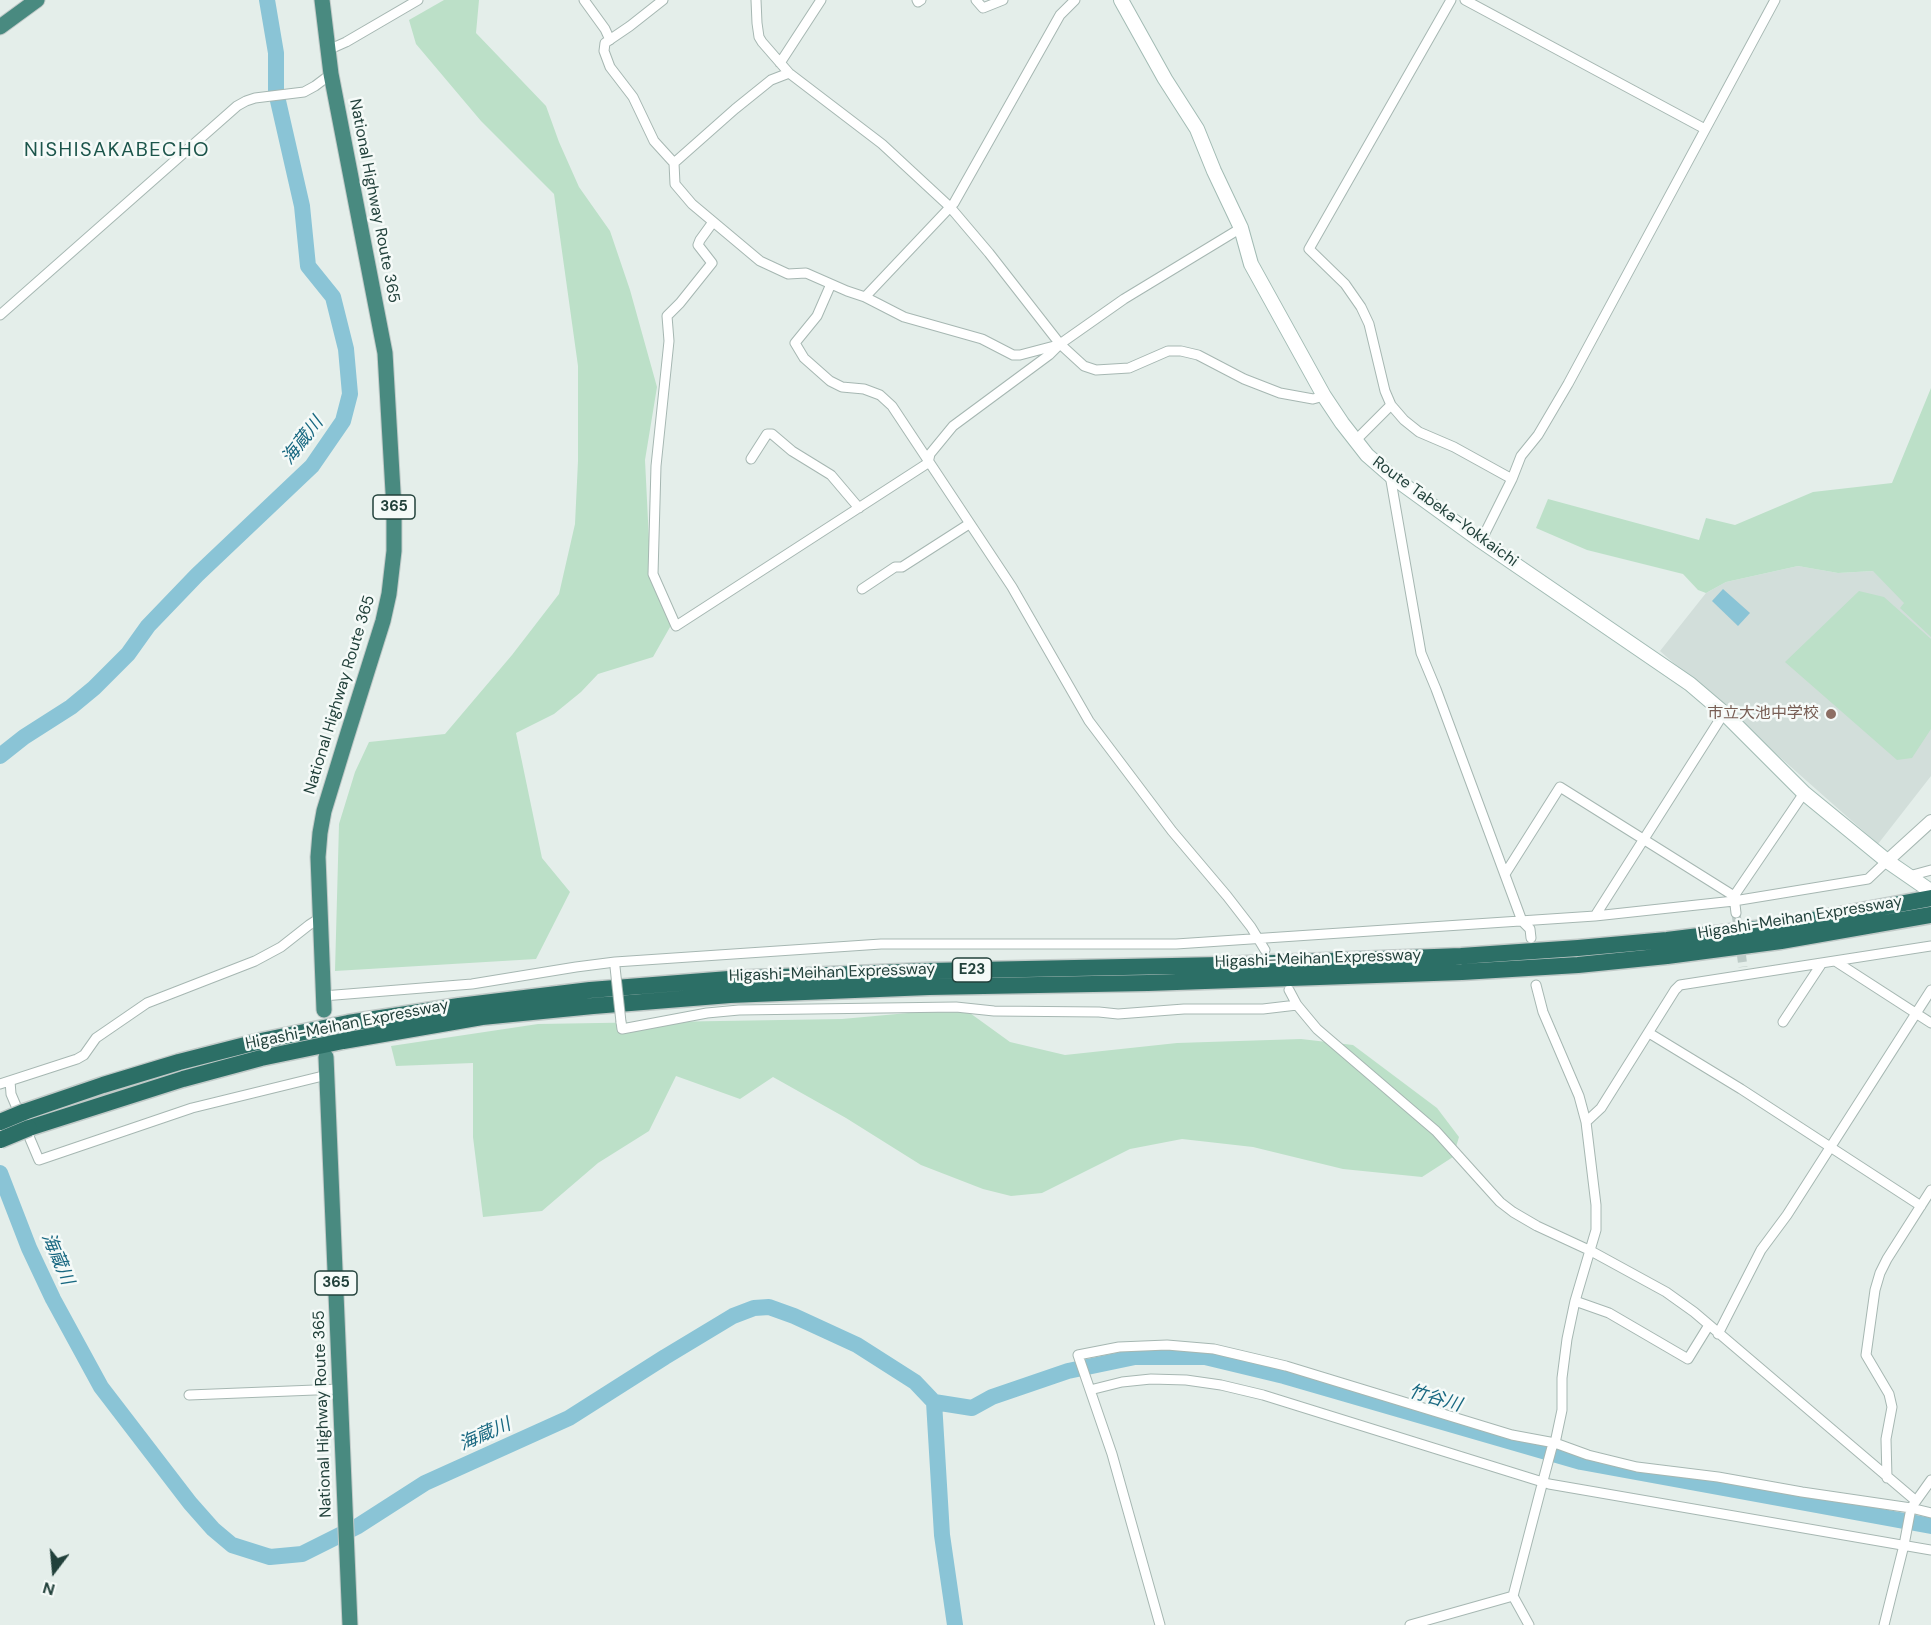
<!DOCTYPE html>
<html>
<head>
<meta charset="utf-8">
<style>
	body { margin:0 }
	#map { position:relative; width:1931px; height:1625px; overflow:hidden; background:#e4eeea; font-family:"DM Sans",sans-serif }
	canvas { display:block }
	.north { position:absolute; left:24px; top:1541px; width:60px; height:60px; -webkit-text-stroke:4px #f5faf8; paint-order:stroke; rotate:196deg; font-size:16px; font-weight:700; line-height:24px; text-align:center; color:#22413b }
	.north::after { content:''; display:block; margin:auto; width:21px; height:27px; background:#22413b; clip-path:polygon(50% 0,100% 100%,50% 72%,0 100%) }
</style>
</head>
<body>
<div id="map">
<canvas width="1931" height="1625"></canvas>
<div class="north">N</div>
</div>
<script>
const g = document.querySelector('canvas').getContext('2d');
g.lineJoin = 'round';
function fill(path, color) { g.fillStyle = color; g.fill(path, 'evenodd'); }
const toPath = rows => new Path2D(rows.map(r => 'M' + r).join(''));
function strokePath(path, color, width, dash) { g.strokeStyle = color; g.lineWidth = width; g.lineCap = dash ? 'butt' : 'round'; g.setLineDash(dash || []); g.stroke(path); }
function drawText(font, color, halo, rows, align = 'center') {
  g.font = font + ' "DM Sans","Noto Sans JP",sans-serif'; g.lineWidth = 5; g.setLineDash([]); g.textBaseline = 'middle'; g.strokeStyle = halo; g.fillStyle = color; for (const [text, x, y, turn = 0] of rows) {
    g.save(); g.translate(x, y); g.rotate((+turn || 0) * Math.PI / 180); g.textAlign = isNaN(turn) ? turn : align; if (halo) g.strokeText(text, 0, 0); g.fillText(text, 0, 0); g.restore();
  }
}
fill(toPath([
	[1798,566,1838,573,1873,571,1931,575,1931,776,1878,844,1660,651,1706,593,1726,582]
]), '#d2deda');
fill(toPath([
	[444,0,479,0,476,33,546,106,559,142,579,187,610,231,630,290,657,387,645,460,650,561,674,620,653,657,598,674,581,692,554,714,516,733,542,858,570,892,536,959,335,971,339,824,355,772,369,742,445,734,512,655,559,594,575,524,578,461,578,366,554,194,481,121,416,44,409,20],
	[1931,388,1931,637,1900,608,1904,603,1873,571,1838,573,1798,566,1726,582,1706,593,1698,590,1683,574,1587,550,1536,528,1548,499,1699,540,1706,518,1735,525,1813,492,1892,483],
	[1859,591,1884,597,1931,639,1931,729,1912,758,1897,760,1785,662],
	[963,1008,1010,1042,1065,1055,1177,1043,1301,1039,1353,1045,1437,1108,1459,1137,1453,1157,1422,1177,1343,1169,1253,1147,1182,1139,1130,1149,1042,1193,1011,1196,983,1189,921,1165,846,1118,773,1077,740,1099,676,1076,649,1131,598,1163,542,1211,483,1217,473,1137,473,1063,396,1066,391,1046,538,1024,842,1019]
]), '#bce0c8');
fill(toPath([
	[1723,589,1750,613,1738,626,1712,601]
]), '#8ac4d6');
strokePath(toPath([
	[0,756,24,737,71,707,94,688,128,654,148,626,197,575,312,466,343,421,350,394,346,349,333,297,308,266,302,206,276,92,276,53,267,0],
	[0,1173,29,1248,53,1299,101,1387,190,1503,213,1529,232,1545,270,1557,302,1554,358,1526,425,1483,569,1418,665,1357,733,1316,754,1308,769,1307,794,1316,857,1345,915,1382,934,1402,942,1535,955,1625],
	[934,1402,972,1408,992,1397,1068,1371,1135,1357,1205,1357,1284,1376,1581,1462,1931,1526]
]), '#8ac4d6', 16);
strokePath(toPath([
	[1736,913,1743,967]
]), '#bdcbc7', 9, [9, 4.5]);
const minor = toPath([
	[584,0,605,29,610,40],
	[663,0,630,26,605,43,604,51,610,67,633,97,654,141,674,163,675,184,692,204,760,261,788,274,806,273,847,291,865,297,954,203,1060,15,1075,0],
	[756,0,757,23,759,37,762,42,789,73,882,144,950,207,989,253,1060,344,1084,366,1096,370,1129,368,1168,351,1181,351,1198,355,1244,379,1280,393,1313,399,1324,396],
	[917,0,918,2,921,0],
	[976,0,983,8,1003,0],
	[1451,0,1309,249,1345,284,1361,307,1369,324,1385,391,1391,405,1404,420,1419,432,1454,447,1512,479],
	[1465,0,1705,129],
	[328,50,346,42,418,0],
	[780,63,821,0],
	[674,163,735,109,771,80,789,73],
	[713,222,700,240,698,245,712,263,680,303,667,316,669,341,656,466,653,574,676,626,928,463,930,454,953,426,1049,355,1060,344,1124,299,1241,228],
	[831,284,817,316,795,343,804,358,830,381,842,387,864,389,880,395,892,406,1012,587,1089,721,1172,831,1227,896,1251,927,1265,950],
	[865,297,904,317,982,339,1013,355,1020,355,1058,345],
	[0,315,237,106,246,101,255,98,304,92,315,86,331,74],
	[1355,441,1391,405],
	[751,459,767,434,772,434,792,451,831,475,859,508],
	[1390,475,1421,653,1436,689,1522,921,1530,929,1531,938],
	[1481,541,1512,479,1521,456,1538,435,1568,384,1775,0],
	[862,589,895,567,902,567,969,524],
	[1505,874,1560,787,1734,896],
	[1909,876,1931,870],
	[1736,913,1734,896,1804,793],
	[1595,916,1724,713],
	[1835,961,1931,1023],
	[1289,990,1297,1005,1317,1029,1436,1131,1500,1202,1513,1212,1537,1226,1591,1251,1666,1292,1694,1312,1916,1501],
	[323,996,472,984,576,967,615,962,881,944,1176,944,1595,916,1734,901,1868,879,1887,861],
	[621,1022,622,1029,707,1013,739,1010,956,1007,994,1011,1099,1012,1118,1014,1184,1009,1263,1009,1297,1005],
	[1783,1022,1822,963],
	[1649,1033,1741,1089,1921,1206],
	[10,1081,11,1094,39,1160,192,1108,327,1075],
	[0,1084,77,1059,84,1055,96,1038,147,1003,255,961,281,947,309,925,320,918],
	[1586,1122,1601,1108,1675,990,1680,985,1931,946],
	[1575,1301,1609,1313,1688,1359,1709,1325],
	[1718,1334,1761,1250,1787,1215,1931,990],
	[1090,1390,1122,1382,1151,1379,1186,1380,1221,1385,1263,1395,1549,1484,1931,1550],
	[189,1395,340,1389],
	[1887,1478,1886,1439,1892,1407,1889,1394,1866,1355,1875,1290,1880,1273,1887,1259,1931,1190],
	[1160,1625,1112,1454,1078,1355,1119,1347,1167,1345,1214,1349,1286,1366,1512,1435,1555,1443,1588,1455,1637,1467,1718,1477,1802,1492,1911,1508,1931,1513],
	[1410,1625,1513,1596],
	[1529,1625,1513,1596,1544,1477,1552,1447,1555,1443,1562,1410,1562,1378,1567,1339,1575,1301,1596,1230,1596,1205,1586,1122,1579,1096,1543,1012,1536,985],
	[1884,1625,1904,1545,1911,1508,1931,1480]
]);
const tertiary = toPath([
	[1887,861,1931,821]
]);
const secondary = toPath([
	[1121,0,1165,79,1197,129,1214,171,1241,228,1251,264,1324,396,1342,423,1367,455,1390,475,1481,541,1690,684,1724,713,1804,793,1887,861,1929,890]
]);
const trunk = toPath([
	[322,0,331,74,385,353,394,509,394,551,389,594,383,621,346,739,324,811,320,833,318,857,324,1010],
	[0,27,37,0],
	[326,1057,350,1625]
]);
const motorway = toPath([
	[24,1112,103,1085,179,1062,261,1041,348,1023,459,1006,590,990,729,979,928,971,1221,965,1461,956,1578,948,1667,940,1780,926,1931,898],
	[29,1128,183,1079,261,1058,343,1041,482,1017,593,1006,730,995,929,987,1148,983,1462,972,1578,965,1667,956,1781,941,1931,915]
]);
strokePath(minor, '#a6b7b2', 11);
strokePath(tertiary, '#a6b7b2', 14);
strokePath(secondary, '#a2bbb4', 16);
strokePath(trunk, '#c1cac8', 17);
strokePath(motorway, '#c1cac8', 19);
strokePath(minor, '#fff', 9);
strokePath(tertiary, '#fff', 12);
strokePath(secondary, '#fff', 14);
strokePath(trunk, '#498a80', 15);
strokePath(motorway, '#2c6f66', 16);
const minorBridge = toPath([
	[615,967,621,1022]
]);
const motorwayBridge = toPath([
	[0,1122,24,1112],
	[0,1140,29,1128]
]);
strokePath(minorBridge, '#a6b7b2', 11, []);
strokePath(motorwayBridge, '#c1cac8', 19, []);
strokePath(minorBridge, '#fff', 9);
strokePath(motorwayBridge, '#2c6f66', 16);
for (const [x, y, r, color] of [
	[1831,714,6,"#8d6e63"]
]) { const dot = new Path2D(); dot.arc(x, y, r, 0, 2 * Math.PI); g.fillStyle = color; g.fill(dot); strokePath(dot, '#f5faf8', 2); }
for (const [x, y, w] of [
	[394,507,42],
	[972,970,39],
	[336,1283,42]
]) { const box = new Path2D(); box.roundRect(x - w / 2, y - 12, w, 24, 4.5); g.fillStyle = '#f5faf8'; g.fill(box); strokePath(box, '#22413b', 1.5); }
drawText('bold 15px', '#22413b', null, [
	["365",394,507],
	["E23",972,970],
	["365",336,1283]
]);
drawText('16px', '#22413b', '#f5faf8', [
	["National Highway Route 365",374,201,79],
	["Route Tabeka-Yokkaichi",1445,512,36],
	["National Highway Route 365",340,695,-73],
	["Higashi-Meihan Expressway",1800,918,-9],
	["Higashi-Meihan Expressway",1318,959,-2],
	["Higashi-Meihan Expressway",832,973,-2],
	["Higashi-Meihan Expressway",347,1025,-11],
	["National Highway Route 365",323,1414,-92]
]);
drawText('16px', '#785e54', '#f5faf8', [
	["市立大池中学校",1819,714]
], 'right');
drawText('italic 18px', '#186881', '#f5faf8', [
	["海蔵川",303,441,-52],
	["海蔵川",57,1259,67],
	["竹谷川",1435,1399,16],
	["海蔵川",485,1435,-24]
]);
g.letterSpacing = '1.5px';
drawText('20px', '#1c554b', '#f5faf8', [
	["NISHISAKABECHO",117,151]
]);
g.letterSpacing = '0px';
</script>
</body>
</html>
